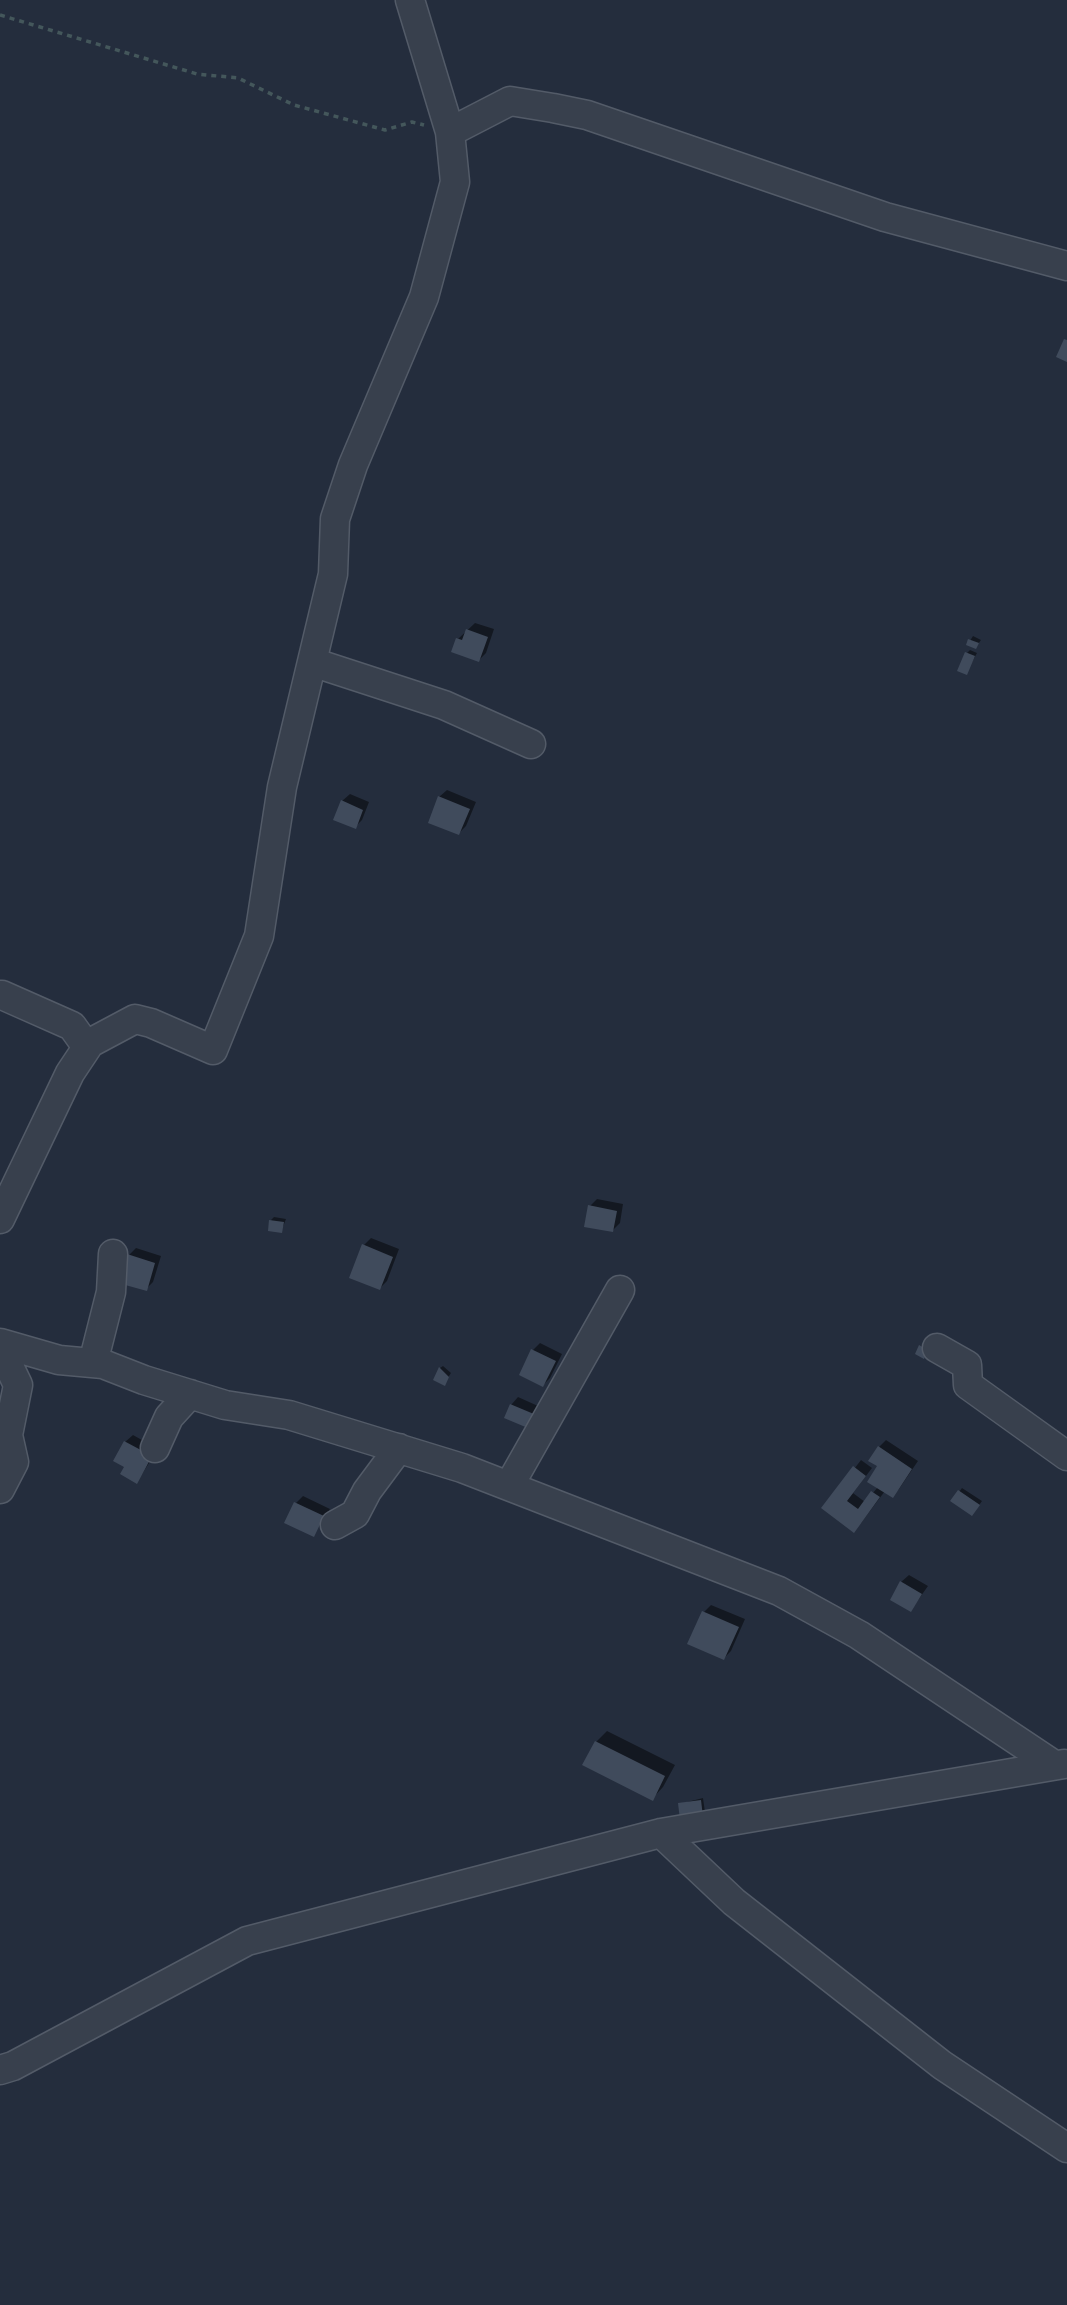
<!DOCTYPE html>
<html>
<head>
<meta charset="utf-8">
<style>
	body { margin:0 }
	canvas { display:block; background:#242d3d }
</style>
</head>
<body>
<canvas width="1067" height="2305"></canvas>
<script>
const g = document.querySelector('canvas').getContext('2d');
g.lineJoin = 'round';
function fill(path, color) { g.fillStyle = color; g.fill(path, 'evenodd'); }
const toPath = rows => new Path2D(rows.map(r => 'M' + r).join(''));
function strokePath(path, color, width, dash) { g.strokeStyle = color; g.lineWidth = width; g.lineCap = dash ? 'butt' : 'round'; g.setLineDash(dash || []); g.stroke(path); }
fill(toPath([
	[475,623,494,629,486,653,479,660,458,639],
	[973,636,981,640,976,647,968,644],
	[970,650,977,653,966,673,967,653],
	[447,790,476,802,466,826,459,833,439,797],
	[350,794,369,802,362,820,355,827,342,801],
	[597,1199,623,1204,620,1223,612,1231,590,1206],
	[274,1217,286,1219,281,1232,271,1220],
	[371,1238,399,1249,387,1281,380,1288,364,1245],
	[136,1248,161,1256,153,1282,146,1289,129,1255],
	[540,1343,562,1354,550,1378,543,1385,533,1350],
	[443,1366,451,1373,444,1384,440,1368],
	[518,1397,547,1410,535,1429,511,1405],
	[133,1435,158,1449,137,1482,126,1466,125,1442],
	[886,1440,918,1461,899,1489,892,1496,885,1491,861,1523,824,1508,861,1460,872,1468,853,1493,865,1502,878,1487,879,1447],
	[962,1488,982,1501,975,1511,953,1500],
	[303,1496,330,1509,313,1535,296,1503],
	[909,1575,928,1586,911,1610,901,1582],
	[711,1605,745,1619,731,1651,724,1658,704,1612],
	[607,1731,675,1765,663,1787,652,1799,596,1742],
	[703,1798,705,1812,702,1815,679,1804]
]), '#0007');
fill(toPath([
	[1064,339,1067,340,1067,362,1056,357],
	[466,629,488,637,479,662,451,652,456,638,462,640],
	[968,639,979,643,976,649,966,645],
	[965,652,975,656,967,675,957,671],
	[438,796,470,809,459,835,428,823],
	[341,800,363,810,356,829,333,820],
	[588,1205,617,1211,613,1232,584,1227],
	[269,1220,284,1222,282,1233,268,1231],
	[362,1244,393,1257,380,1290,349,1278],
	[127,1254,155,1263,147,1291,118,1283],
	[919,1345,928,1350,924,1359,915,1354],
	[531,1349,556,1361,543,1387,519,1375],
	[439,1367,449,1377,445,1386,433,1380],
	[510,1404,541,1417,535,1431,504,1418],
	[124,1441,152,1456,137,1484,120,1474,124,1467,113,1461],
	[878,1446,912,1469,893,1498,867,1482,877,1466,868,1461],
	[853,1466,866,1476,847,1501,858,1509,871,1491,880,1497,854,1533,821,1508],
	[958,1490,980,1505,972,1516,950,1501],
	[294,1502,324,1516,314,1537,284,1523],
	[900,1581,922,1594,911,1612,890,1600],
	[702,1611,739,1627,724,1660,687,1644],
	[595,1741,665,1776,653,1801,582,1765],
	[701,1800,703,1817,680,1820,678,1803]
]), '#404b5c');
const minor = toPath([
	[450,132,510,101,553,108,587,115,885,217,1067,266],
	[312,662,444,705,531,744],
	[2,995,72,1026,87,1047],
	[0,1219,70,1073,90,1043,135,1019,151,1023,213,1050,259,936,282,787,333,574,335,519,353,465,424,297,455,182,450,132,410,0],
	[0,1343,59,1360,103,1364,144,1380,225,1405,289,1415,462,1468,779,1591,859,1635,1054,1765],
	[937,1348,967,1365,968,1385,1067,1456],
	[93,1363,111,1292,113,1254],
	[155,1448,169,1417,190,1394],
	[509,1486,620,1290],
	[0,1489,14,1462,8,1435,18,1385,7,1362,13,1349],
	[335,1525,355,1514,367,1491,399,1448],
	[661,1833,734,1902,942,2065,1067,2148],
	[0,2070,13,2066,247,1941,661,1833,1064,1764]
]);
strokePath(minor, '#535b68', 31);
strokePath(toPath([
	[0,15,197,74,238,78,294,105,385,130,412,122,424,125]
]), '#44575b', 3.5, [5, 5]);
strokePath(minor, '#38404d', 28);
</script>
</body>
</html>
